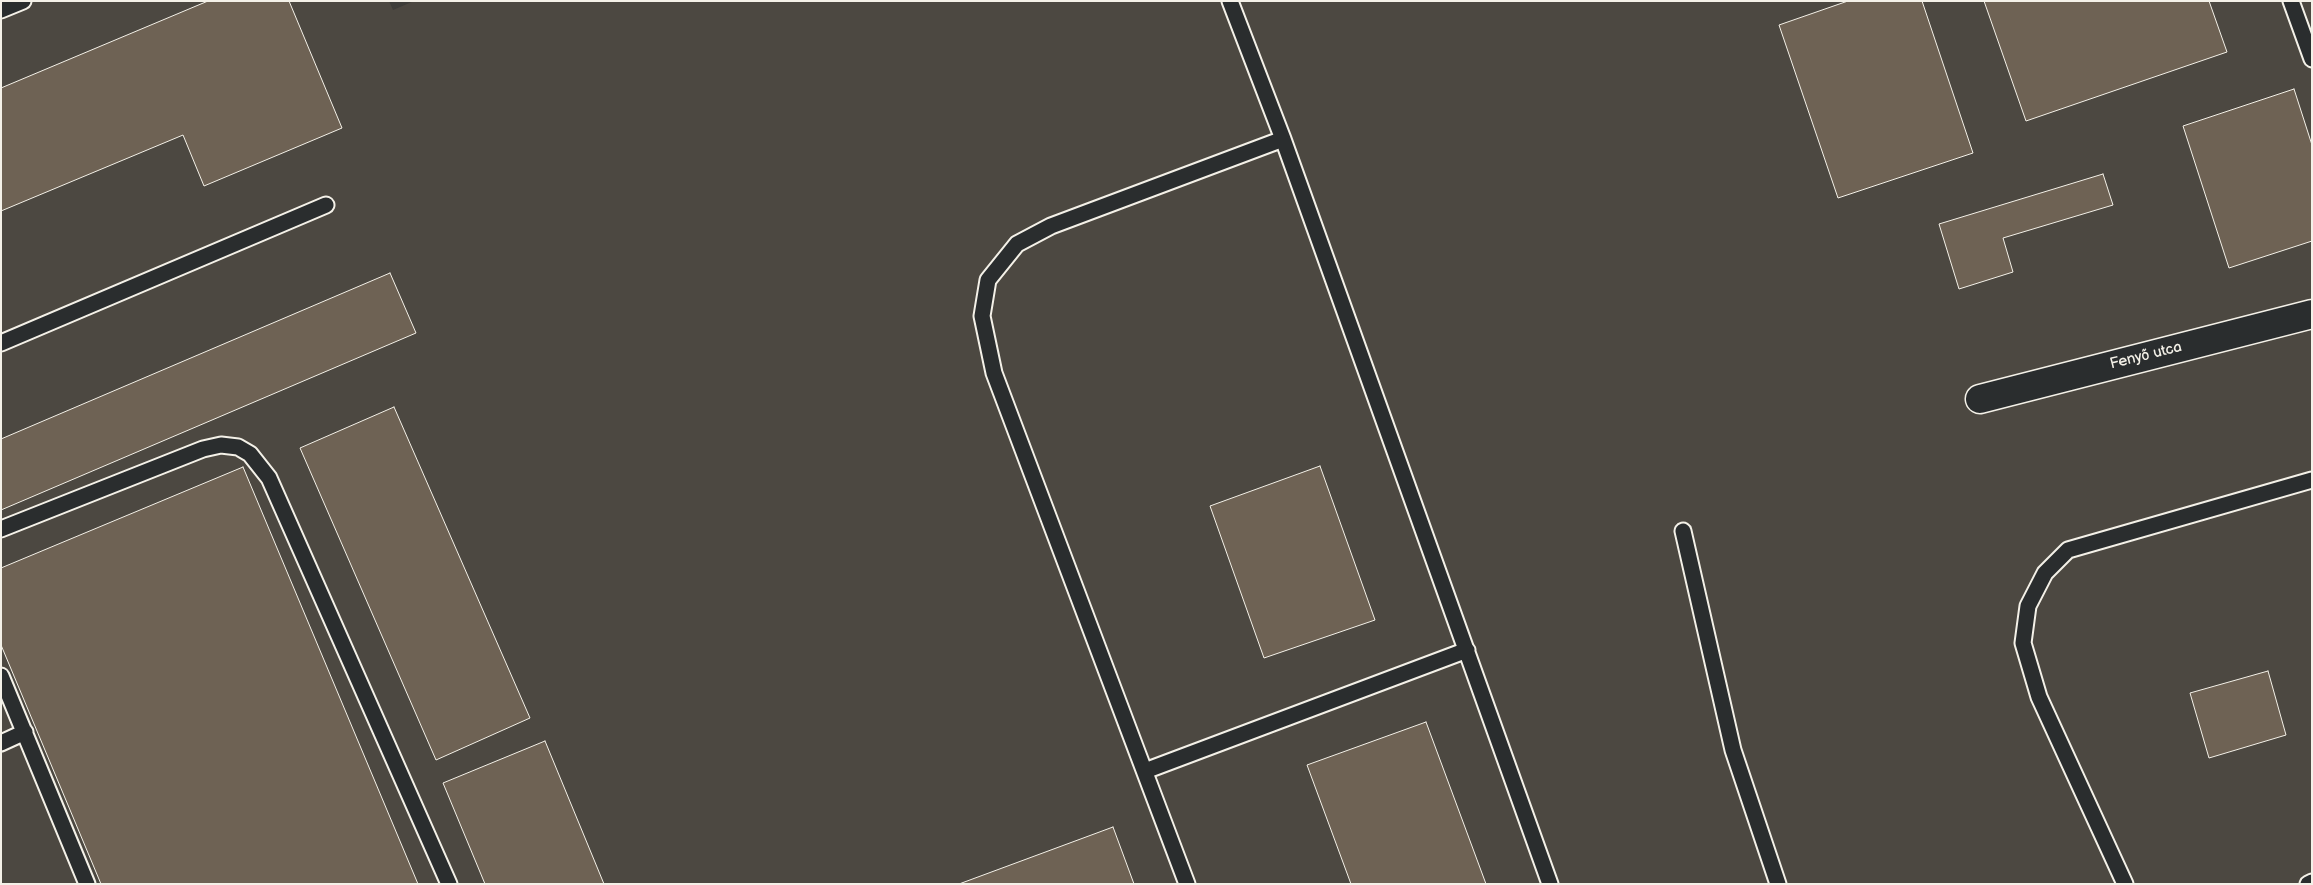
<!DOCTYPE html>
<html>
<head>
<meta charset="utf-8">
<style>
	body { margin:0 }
	#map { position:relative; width:2313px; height:885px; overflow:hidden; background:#3e3d39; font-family:"Balsamiq Sans",sans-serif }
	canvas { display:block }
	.frame { position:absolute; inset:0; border:2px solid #f4f1e8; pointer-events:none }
</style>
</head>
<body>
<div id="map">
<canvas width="2313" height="885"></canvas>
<div class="frame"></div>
</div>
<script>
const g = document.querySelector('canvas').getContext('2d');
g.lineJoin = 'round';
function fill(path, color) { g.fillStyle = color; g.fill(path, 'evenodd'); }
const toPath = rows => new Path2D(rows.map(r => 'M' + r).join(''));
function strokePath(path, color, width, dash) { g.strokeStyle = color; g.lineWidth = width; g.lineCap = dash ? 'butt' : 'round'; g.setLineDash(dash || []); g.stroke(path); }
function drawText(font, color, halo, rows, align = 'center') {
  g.font = font + ' "Balsamiq Sans",sans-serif'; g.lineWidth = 4.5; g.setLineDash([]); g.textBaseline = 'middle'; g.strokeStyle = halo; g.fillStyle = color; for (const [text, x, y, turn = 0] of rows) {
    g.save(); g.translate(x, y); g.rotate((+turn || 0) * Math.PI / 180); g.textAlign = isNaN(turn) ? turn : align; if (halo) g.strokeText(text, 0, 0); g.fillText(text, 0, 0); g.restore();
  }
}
fill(toPath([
	[1,1,389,1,393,10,414,1,2312,1,2312,884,1,884]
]), '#4c4841');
const building = toPath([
	[208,1,289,1,342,128,204,186,183,135,1,211,1,88,208,1],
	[1848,1,1922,1,1973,153,1838,198,1779,25,1848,1],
	[1984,1,2209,1,2227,52,2026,121,1984,1],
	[2294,89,2312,145,2312,241,2229,268,2183,126,2294,89],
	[2103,174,2113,205,2003,238,2013,272,1959,289,1939,224,2103,174],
	[390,273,416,333,1,510,1,439,390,273],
	[394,407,530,718,436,760,300,448,394,407],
	[1320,466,1375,620,1264,658,1210,506,1320,466],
	[243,467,418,884,101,884,1,645,1,568,243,467],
	[2268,671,2286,735,2209,758,2190,693,2268,671],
	[1426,722,1486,884,1351,884,1307,765,1426,722],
	[545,741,604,884,485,884,443,783,545,741],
	[1113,827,1134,884,959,884,1113,827]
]);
fill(building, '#6e6254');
strokePath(building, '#f4f1e8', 1);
const service = toPath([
	[1230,1,1283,139,1550,884],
	[2291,1,2312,59],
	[1,10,23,1],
	[1,343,326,205],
	[1,529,203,449,221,445,238,447,250,454,269,478,449,884],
	[1683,531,1733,750,1778,884],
	[1,676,87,884],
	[1,743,25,732],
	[1145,771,1467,650],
	[1187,884,994,373,982,316,988,280,1017,244,1051,226,1283,139],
	[2125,884,2039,697,2023,643,2028,606,2045,573,2068,550,2312,480],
	[2308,884,2312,882]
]);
const minor = toPath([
	[1980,399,2312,314]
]);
strokePath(service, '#f4f1e8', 19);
strokePath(minor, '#f4f1e8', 31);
strokePath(service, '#2a2d2e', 15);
strokePath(minor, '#2a2d2e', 28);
drawText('15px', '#f4f1e8', '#2a2d2e', [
	["Fenyő utca",2146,356,-14]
]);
</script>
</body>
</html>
